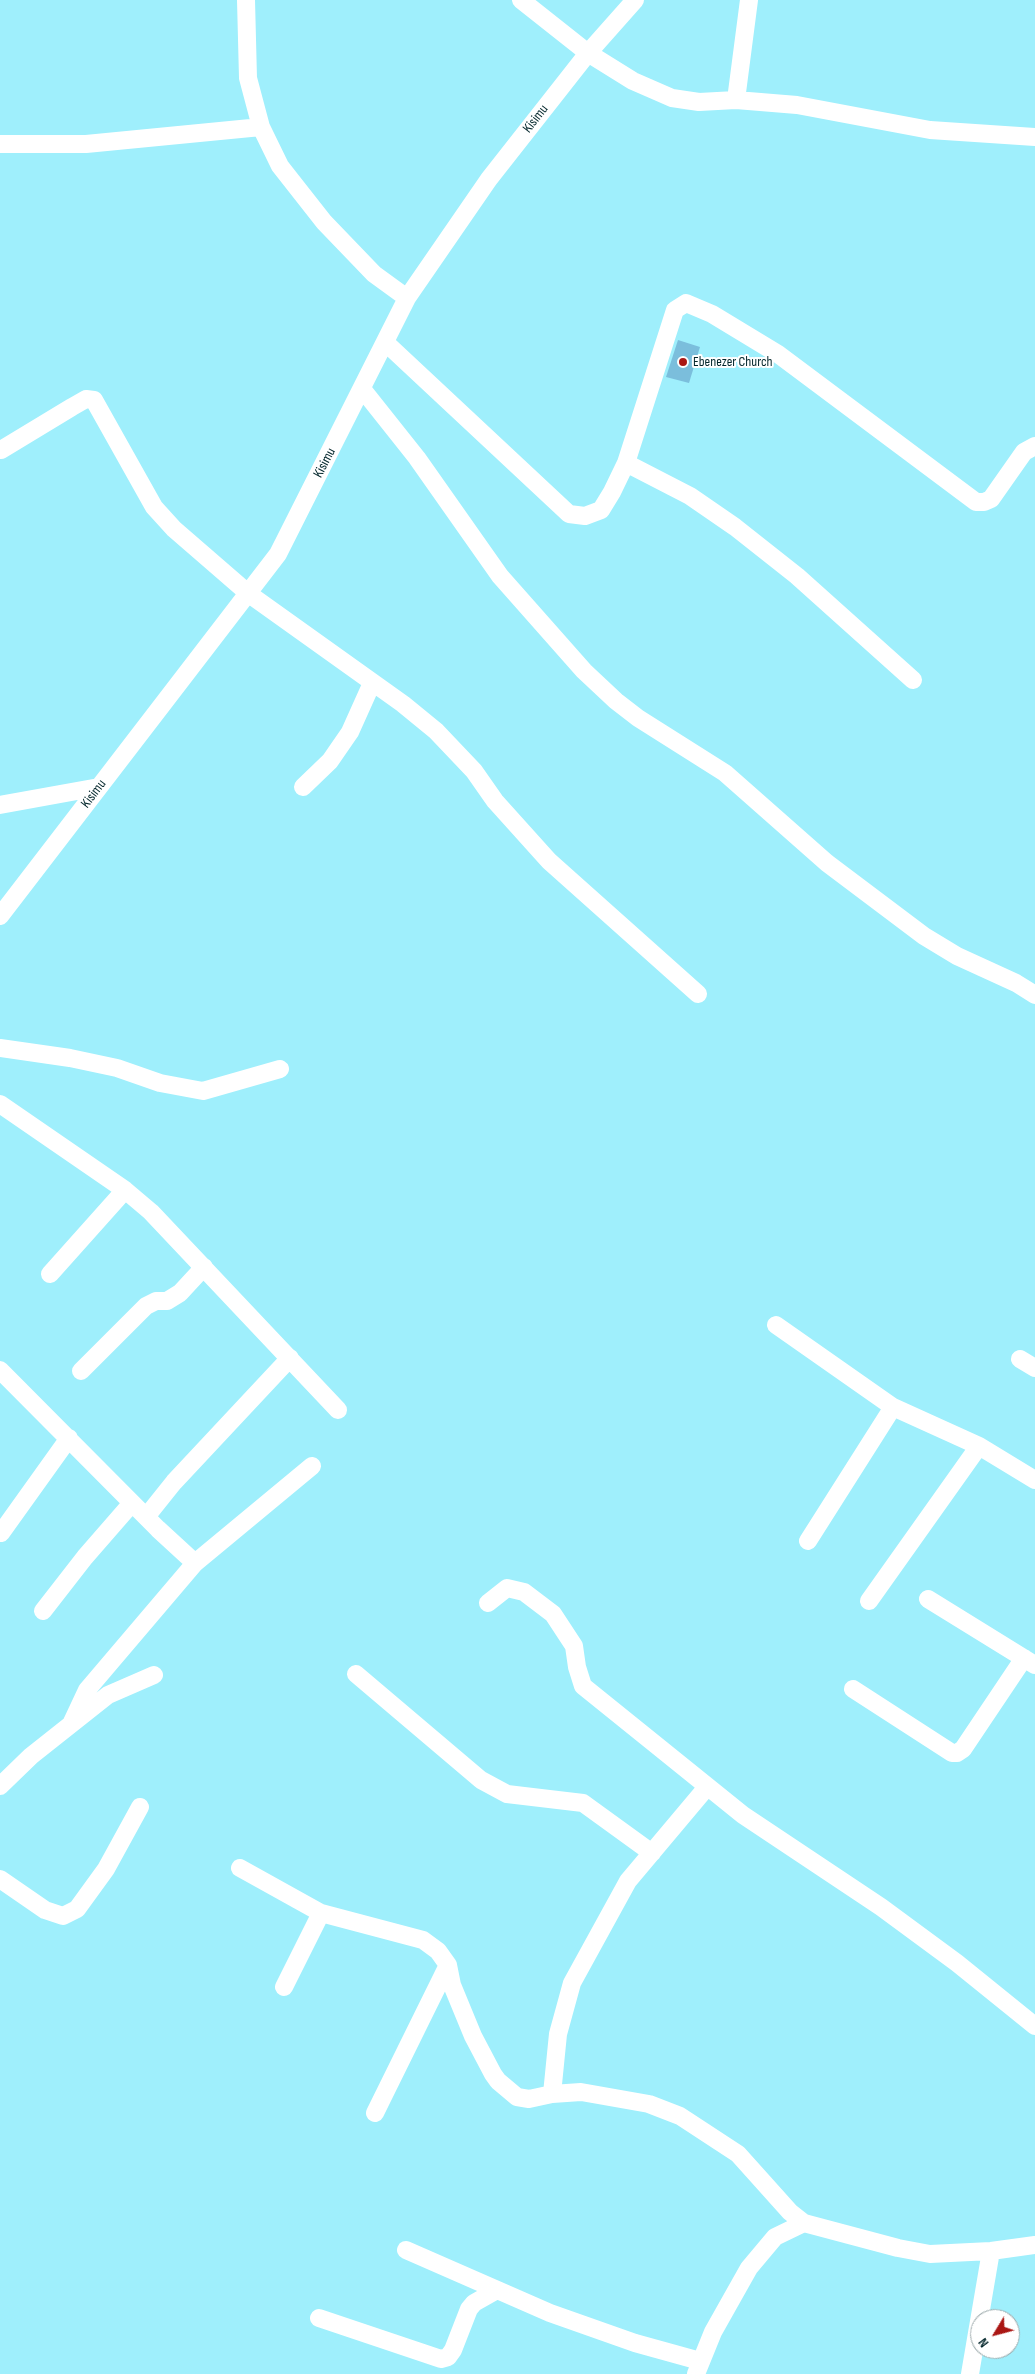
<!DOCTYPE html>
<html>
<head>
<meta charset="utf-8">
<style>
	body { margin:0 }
	#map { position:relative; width:1035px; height:2374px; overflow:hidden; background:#9feffc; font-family:"Sofia Sans Condensed",sans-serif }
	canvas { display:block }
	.north { position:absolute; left:970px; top:2309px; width:50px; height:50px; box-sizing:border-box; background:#fff; border:1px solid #9aa8aa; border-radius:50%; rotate:233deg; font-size:14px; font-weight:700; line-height:20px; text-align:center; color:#03262b }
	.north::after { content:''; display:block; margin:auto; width:18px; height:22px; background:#aa1714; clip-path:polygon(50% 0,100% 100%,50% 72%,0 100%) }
</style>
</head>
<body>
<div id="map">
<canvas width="1035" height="2374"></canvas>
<div class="north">N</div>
</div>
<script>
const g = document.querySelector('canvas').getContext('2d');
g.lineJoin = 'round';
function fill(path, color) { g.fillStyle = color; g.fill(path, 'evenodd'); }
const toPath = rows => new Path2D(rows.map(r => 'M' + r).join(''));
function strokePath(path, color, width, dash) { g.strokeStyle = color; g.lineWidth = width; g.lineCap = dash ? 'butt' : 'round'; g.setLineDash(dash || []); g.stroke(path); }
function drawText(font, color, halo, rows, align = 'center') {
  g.font = font + ' "Sofia Sans Condensed",sans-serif'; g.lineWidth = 4; g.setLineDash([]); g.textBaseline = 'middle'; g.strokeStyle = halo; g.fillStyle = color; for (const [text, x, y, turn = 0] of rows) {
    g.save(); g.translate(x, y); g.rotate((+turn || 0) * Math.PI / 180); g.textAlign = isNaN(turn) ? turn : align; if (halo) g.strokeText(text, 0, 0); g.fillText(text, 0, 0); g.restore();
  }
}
fill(toPath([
	[678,340,700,347,689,383,666,377]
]), '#7bbedc');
strokePath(toPath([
	[246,0,248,78,261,127,280,166,324,222,374,274,407,298],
	[521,0,588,53,633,81,672,98,699,102,736,100],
	[749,0,736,100,797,105,930,130,1035,137],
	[0,144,86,144,261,127],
	[386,343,569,514,585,516,601,510,612,492,626,463,675,310,686,303,712,314,778,354,976,502,984,502,991,499,1024,452,1035,446],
	[363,390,417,458,500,576,584,671,616,701,638,718,725,773,827,863,924,936,957,956,1016,983,1035,995],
	[1,450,72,407,86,399,94,400,154,507,174,529,249,594,403,704,436,731,474,771,495,801,549,861,698,994],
	[626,463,690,496,735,527,797,576,913,680],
	[303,787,330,761,350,732,372,683],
	[0,805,99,787],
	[0,916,278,554,407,298,489,179,588,53,635,0],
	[0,1048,70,1058,117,1068,160,1083,203,1091,280,1069],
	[0,1104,125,1190,151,1212,338,1410],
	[50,1274,125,1190],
	[776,1325,893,1407,979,1446,1035,1480],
	[1020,1359,1035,1368],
	[0,1370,158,1529,195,1563],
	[81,1371,146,1306,156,1301,167,1301,180,1293,204,1267],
	[146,1517,174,1482,290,1358],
	[1,1533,69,1438],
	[808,1541,893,1407],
	[928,1599,1035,1665],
	[869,1601,979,1446],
	[488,1603,507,1588,524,1592,553,1614,574,1646,577,1667,583,1686,743,1815,881,1907,957,1963,1035,2026],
	[43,1611,85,1557,132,1503],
	[356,1674,481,1780,507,1794,583,1803,652,1853],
	[853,1689,952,1753,957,1753,963,1749,1024,1658],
	[72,1722,87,1690,195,1563,312,1466],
	[0,1786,31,1756,108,1695,154,1675],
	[240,1868,321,1913,423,1940,438,1951,448,1965,452,1985,473,2036,493,2074,498,2081,517,2097,529,2099,552,2094,581,2092,649,2104,680,2116,738,2154,790,2212,804,2223,898,2248,930,2254,991,2251,1035,2245],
	[0,1879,45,1910,63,1916,77,1909,106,1869,140,1807],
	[284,1987,321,1913],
	[552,2094,558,2034,572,1983,628,1881,707,1787],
	[375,2113,448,1965],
	[406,2250,550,2313,635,2343,700,2361],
	[319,2318,441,2359,448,2357,453,2350,469,2309,474,2303,497,2290],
	[696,2374,713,2332,749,2268,775,2237,804,2223],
	[970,2374,991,2251]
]), '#fff', 18);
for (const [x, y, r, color] of [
	[683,362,5,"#aa1714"]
]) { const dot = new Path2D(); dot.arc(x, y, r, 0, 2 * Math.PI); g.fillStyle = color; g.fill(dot); strokePath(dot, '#fff', 2); }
drawText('14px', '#03262b', '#fff', [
	["Kisimu",536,119,-52],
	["Kisimu",325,463,-62],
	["Kisimu",94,794,-53]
]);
drawText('14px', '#03262b', '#fff', [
	["Ebenezer Church",693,362]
], 'left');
</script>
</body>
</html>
